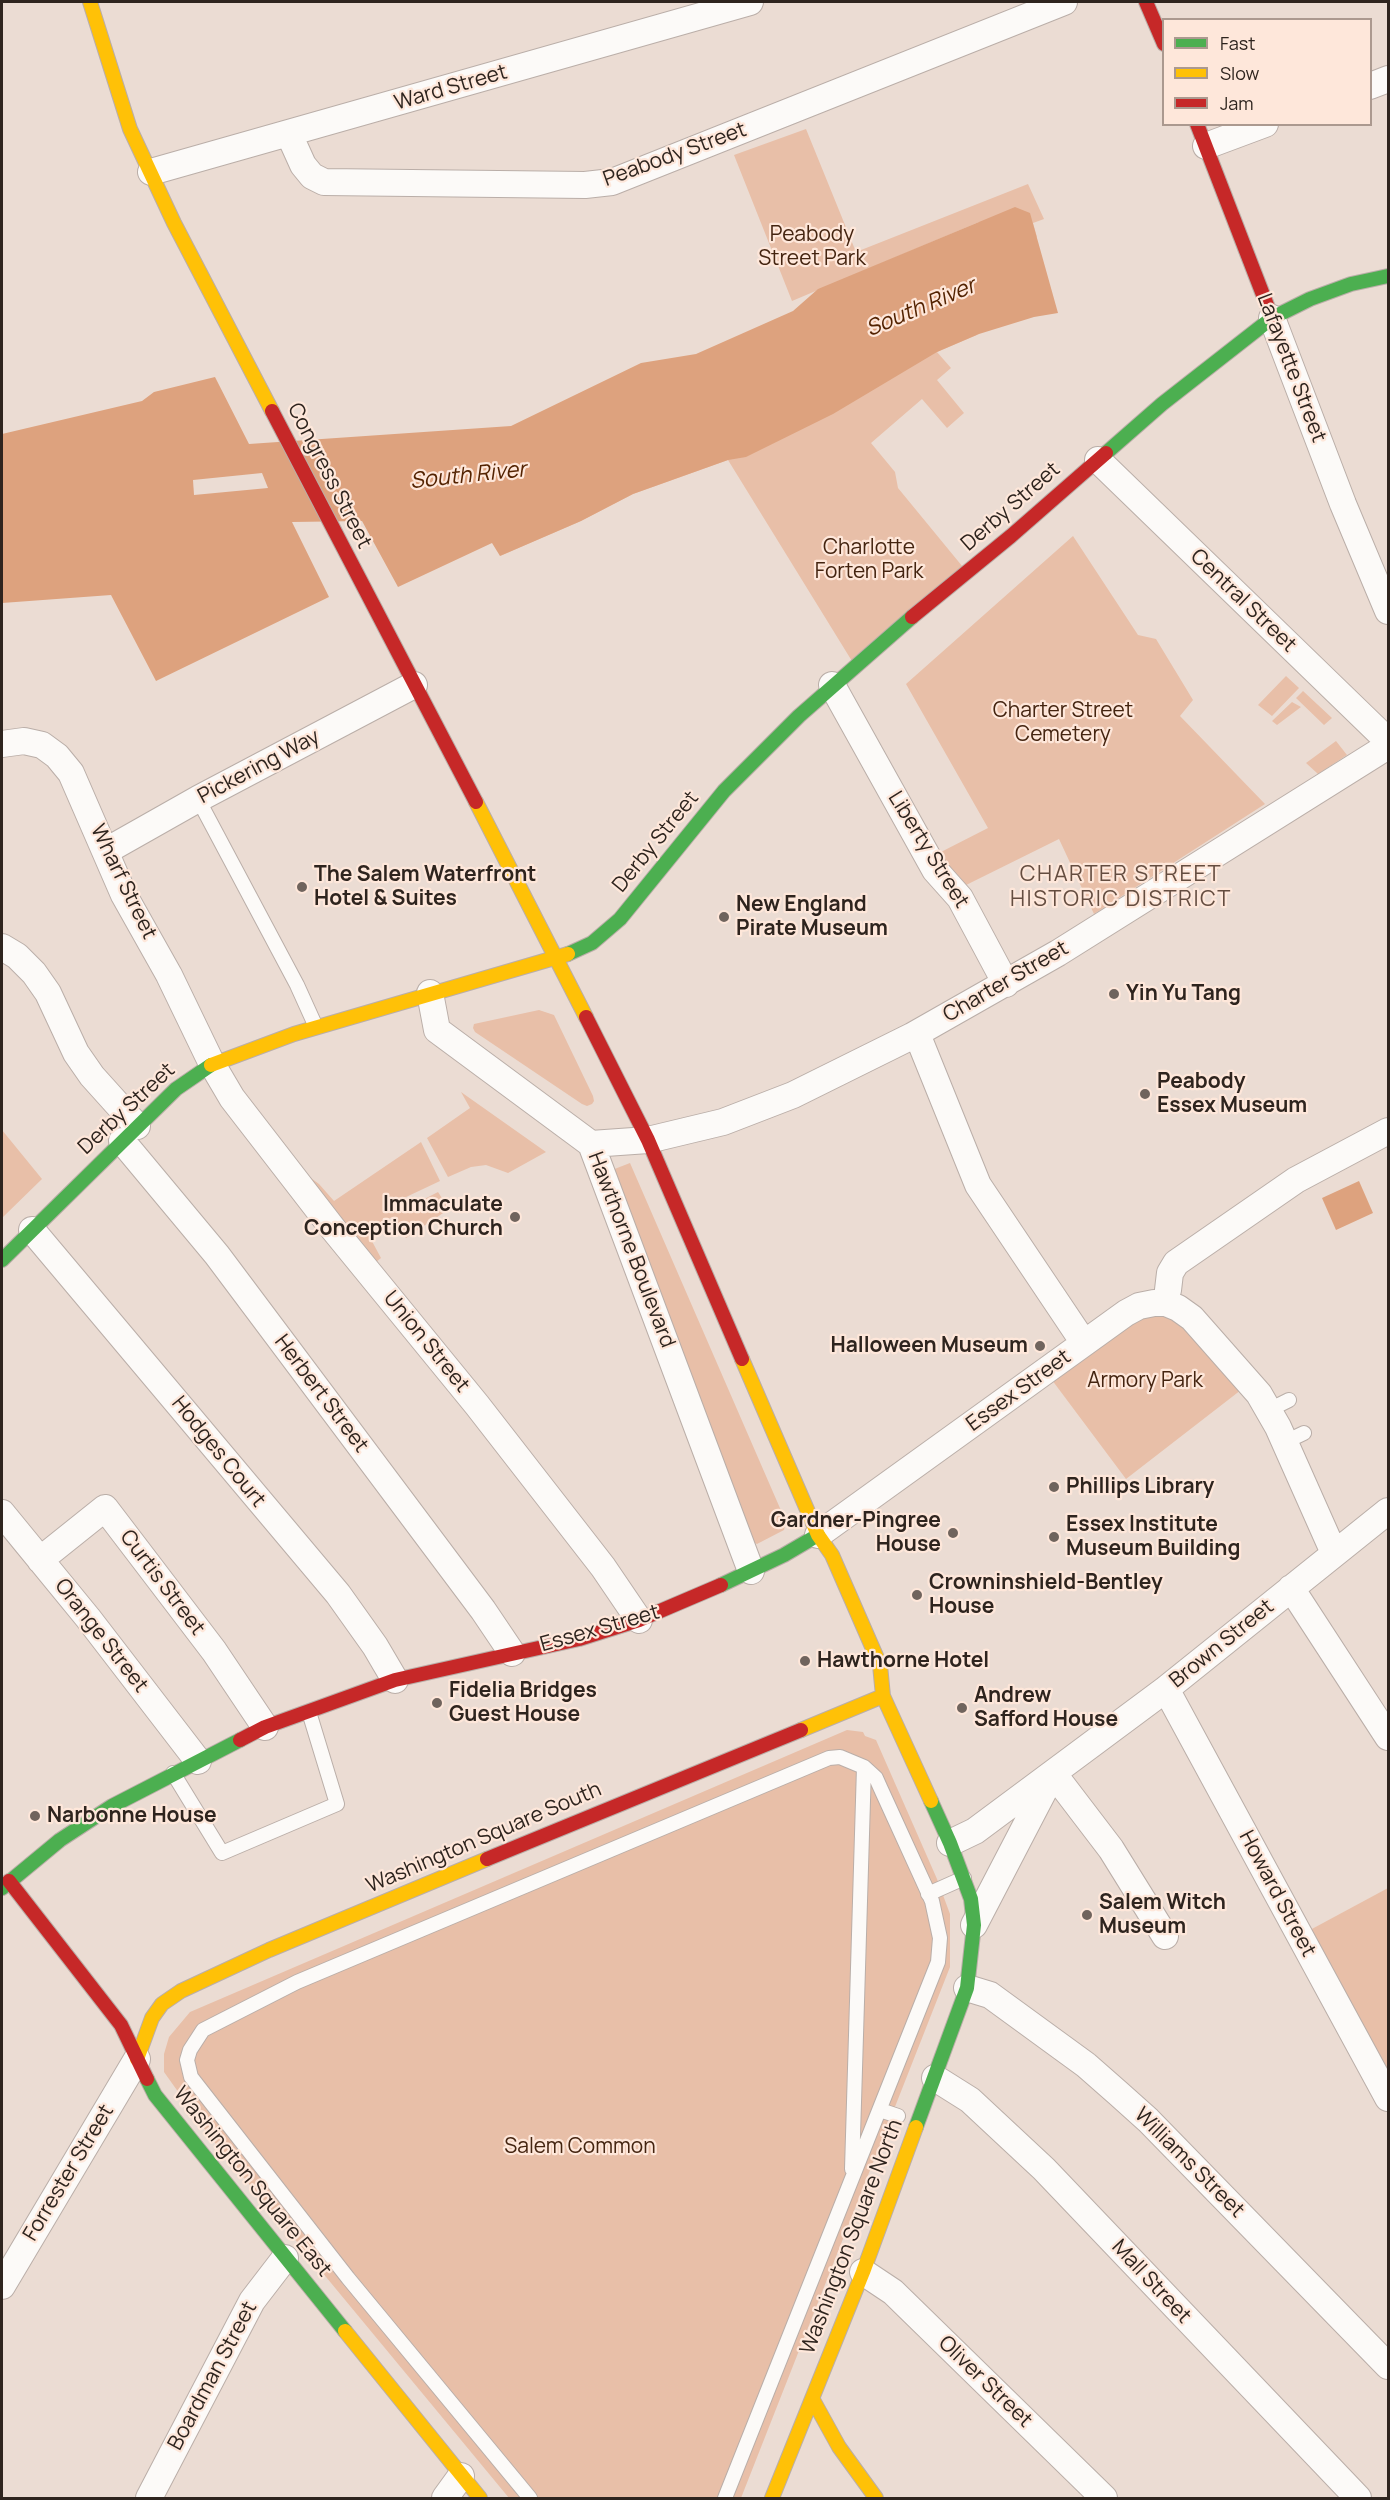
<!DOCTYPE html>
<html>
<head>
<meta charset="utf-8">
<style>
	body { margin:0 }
	#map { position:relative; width:1390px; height:2500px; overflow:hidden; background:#ebdcd3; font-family:Manrope,sans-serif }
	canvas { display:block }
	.frame { position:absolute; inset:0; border:3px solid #2e241e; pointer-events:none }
	.legend { position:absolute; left:1162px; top:18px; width:210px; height:108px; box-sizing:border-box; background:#fee7da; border:2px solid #ab998f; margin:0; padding:8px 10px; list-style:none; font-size:18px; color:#2e241e }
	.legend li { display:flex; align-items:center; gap:12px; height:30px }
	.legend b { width:30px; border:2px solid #ab998f }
</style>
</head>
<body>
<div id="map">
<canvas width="1390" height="2500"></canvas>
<div class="frame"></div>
<ul class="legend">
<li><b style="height:8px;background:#4caf50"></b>Fast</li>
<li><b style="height:8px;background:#ffc107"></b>Slow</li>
<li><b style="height:8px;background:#c62828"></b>Jam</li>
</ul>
</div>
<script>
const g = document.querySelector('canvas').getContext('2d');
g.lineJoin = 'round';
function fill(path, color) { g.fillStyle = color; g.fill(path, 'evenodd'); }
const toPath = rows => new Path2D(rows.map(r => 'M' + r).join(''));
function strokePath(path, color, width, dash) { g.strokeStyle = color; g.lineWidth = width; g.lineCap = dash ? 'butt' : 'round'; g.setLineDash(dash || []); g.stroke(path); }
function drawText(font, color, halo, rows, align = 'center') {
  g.font = font + ' Manrope,sans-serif'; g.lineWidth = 4.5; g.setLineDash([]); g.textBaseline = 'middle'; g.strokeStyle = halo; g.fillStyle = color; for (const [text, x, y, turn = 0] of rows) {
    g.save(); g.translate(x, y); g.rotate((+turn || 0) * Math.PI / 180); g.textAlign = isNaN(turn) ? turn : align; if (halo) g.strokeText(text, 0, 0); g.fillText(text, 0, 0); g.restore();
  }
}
fill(toPath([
	[806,129,856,252,1028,184,1044,219,1033,223,1037,237,979,222,792,301,734,155],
	[979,334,937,352,951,368,937,380,964,413,947,428,922,399,871,443,895,472,898,488,967,572,855,666,728,460,633,494,581,521,500,556,797,385],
	[1073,536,1138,635,1156,639,1193,700,1180,716,1265,804,1094,914,1059,839,958,889,939,853,988,828,906,684],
	[1286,676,1299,688,1272,716,1258,705],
	[1303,691,1332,718,1324,725,1296,698],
	[1292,702,1301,707,1277,725,1272,721],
	[1336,741,1347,755,1318,774,1306,763],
	[539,1010,554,1015,593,1096,594,1101,592,1104,587,1106,582,1104,475,1032,473,1028,474,1024],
	[461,1092,546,1152,508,1173,486,1165,471,1167,448,1177,427,1138,470,1108],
	[2,1130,42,1179,2,1218],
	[421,1142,440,1181,404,1198,407,1208,438,1192,449,1209,406,1238,392,1217,367,1232,381,1258,376,1262,304,1173,319,1184,334,1201],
	[630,1163,786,1522,784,1530,757,1544,751,1541,612,1170],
	[1154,1303,1250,1383,1126,1479,1046,1372],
	[847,1730,863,1732,865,1736,876,1740,937,1879,950,1914,950,1967,741,2498,509,2498,211,2138,164,2072,164,2054,169,2037,190,2012],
	[1388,1888,1388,2076,1310,1930]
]), '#e8bfa8');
fill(toPath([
	[1015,207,1030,213,1058,313,1034,317,979,334,937,352,833,414,746,457,728,460,633,494,581,521,500,556,492,543,398,587,362,521,292,522,329,597,156,681,111,595,2,603,2,434,142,401,154,392,215,377,249,444,511,426,641,363,696,354,793,311,818,289],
	[1359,1181,1373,1213,1336,1230,1322,1198]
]), '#dda27e');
fill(toPath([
	[262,473,268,488,194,495,193,480]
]), '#ebdcd3');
const lane = toPath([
	[198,799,297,985,316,1027],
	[1269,1410,1289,1400],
	[1285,1442,1304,1433],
	[173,1773,222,1853,337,1804,309,1712],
	[928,1894,964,1878],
	[880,2110,898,2116],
	[852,2169,864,1767],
	[530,2498,348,2278,191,2077,187,2060,190,2050,203,2030,297,1982,829,1758,840,1757,864,1767,876,1778,880,1787,932,1901,940,1938,938,1962,725,2498]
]);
const street = toPath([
	[1370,86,1388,79],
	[289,134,303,165,312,176,324,182,585,185,612,182,1064,2],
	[1206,146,1265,124],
	[151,172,750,2],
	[1272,318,1343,504,1388,611],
	[1098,460,1388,741],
	[832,685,935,870,960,898,1006,984],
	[2,744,24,741,42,745,57,756,71,773,124,895,169,975,212,1064,232,1098,334,1230,477,1405,603,1567,639,1620],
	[106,851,198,799,414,685],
	[2,947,17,956,34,973,48,993,76,1053,92,1076,137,1126],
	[430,993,437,1030,591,1144,751,1571],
	[917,1034,978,1185,1084,1343],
	[122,1141,217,1255,483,1610,512,1653],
	[591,1144,648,1140,723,1122,793,1095,912,1036,1058,953,1388,746],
	[32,1230,338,1594,375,1646,395,1680],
	[1168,1290,1170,1273,1176,1263,1296,1180,1388,1131],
	[2,1513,88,1618,198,1761],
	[818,1535,1126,1313,1139,1306,1154,1303,1166,1303,1178,1308,1192,1318,1259,1394,1278,1427,1334,1553],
	[40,1560,105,1508,214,1651,265,1727],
	[1291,1588,1388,1737],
	[1166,1689,1388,2098],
	[1053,1773,1111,1849,1165,1936],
	[950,1843,975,1831,1166,1689,1388,1511],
	[974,1925,1050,1779],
	[967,1988,990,1995,1086,2065,1119,2094,1148,2120,1388,2366],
	[935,2078,970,2100,1044,2169,1358,2498],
	[863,2272,893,2292,1104,2498],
	[2,2286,137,2059],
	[149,2498,252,2301,285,2258],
	[445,2498,461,2476]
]);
const fast = toPath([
	[1106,453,1162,404,1272,318,1310,299,1351,284,1388,276],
	[568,954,592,943,620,919,724,791,799,716,912,617],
	[2,1260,176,1089,211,1065],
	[721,1585,784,1555,818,1535],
	[2,1888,60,1840,112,1806,240,1740],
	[147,2079,155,2095,345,2331],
	[916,2127,967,1988,974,1925,971,1899,950,1843,931,1801]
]);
const slow = toPath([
	[90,2,130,129,174,223,272,411],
	[476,802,586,1017],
	[211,1065,294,1034,568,954],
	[742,1359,818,1535,832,1555,880,1665,883,1696,931,1801],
	[801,1730,883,1696],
	[137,2059,152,2018,162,2004,181,1991,269,1950,487,1859],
	[345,2331,480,2498],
	[813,2400,839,2447,876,2498],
	[772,2498,863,2272,916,2127]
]);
const jam = toPath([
	[1146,2,1164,44],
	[1197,124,1272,318],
	[272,411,476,802],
	[912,617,1011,536,1106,453],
	[586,1017,648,1140,742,1359],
	[240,1740,265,1727,395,1680,579,1639,639,1620,721,1585],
	[487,1859,801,1730],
	[9,1881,121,2025,147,2079]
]);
strokePath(lane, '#baaea8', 16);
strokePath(street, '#baaea8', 28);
strokePath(fast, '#baaea8', 16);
strokePath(slow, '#baaea8', 16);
strokePath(jam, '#baaea8', 16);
strokePath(lane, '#fcfaf8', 14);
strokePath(street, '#fcfaf8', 26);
strokePath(fast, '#4caf50', 14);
strokePath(slow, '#ffc107', 14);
strokePath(jam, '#c62828', 14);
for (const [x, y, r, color] of [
	[302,887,6,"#70645d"],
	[724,917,6,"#70645d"],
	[1114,994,6,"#70645d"],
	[1145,1094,6,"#70645d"],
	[515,1217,6,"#70645d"],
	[1040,1346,6,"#70645d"],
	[1054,1487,6,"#70645d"],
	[953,1533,6,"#70645d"],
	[1054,1537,6,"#70645d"],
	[917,1595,6,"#70645d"],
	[805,1661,6,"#70645d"],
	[437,1703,6,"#70645d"],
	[962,1708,6,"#70645d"],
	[35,1816,6,"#70645d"],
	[1087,1915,6,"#70645d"]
]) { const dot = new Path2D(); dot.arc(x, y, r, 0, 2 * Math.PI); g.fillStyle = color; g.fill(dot); strokePath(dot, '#fee7da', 2); }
drawText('21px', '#2e241e', '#fee7da', [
	["Ward Street",451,88,-16],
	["Peabody Street",675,155,-20],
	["Lafayette Street",1291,368,69],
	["Congress Street",329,476,63],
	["Derby Street",1011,507,-41],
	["Central Street",1243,601,44],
	["Pickering Way",259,767,-28],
	["Derby Street",656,842,-51],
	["Liberty Street",928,850,58],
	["Wharf Street",123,882,64],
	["Charter Street",1006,982,-30],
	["Derby Street",127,1109,-43],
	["Hawthorne Boulevard",631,1250,69],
	["Union Street",426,1342,51],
	["Essex Street",1019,1391,-36],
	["Herbert Street",321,1394,53],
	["Hodges Court",218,1452,51],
	["Curtis Street",162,1583,53],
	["Essex Street",600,1629,-16],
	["Orange Street",101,1636,52],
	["Brown Street",1222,1644,-39],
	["Washington Square South",484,1838,-23],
	["Howard Street",1277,1894,62],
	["Williams Street",1189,2163,45],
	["Forrester Street",69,2173,-59],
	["Washington Square East",252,2182,51],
	["Washington Square North",852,2237,-69],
	["Mall Street",1151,2282,47],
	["Boardman Street",213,2376,-62],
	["Oliver Street",985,2382,44]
]);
drawText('21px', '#442410', '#fee7da', [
	["Peabody",812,235],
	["Street Park",812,259],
	["Charlotte",869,548],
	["Forten Park",869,572],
	["Charter Street",1063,711],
	["Cemetery",1063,735],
	["Armory Park",1145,1381],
	["Salem Common",580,2147]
]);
drawText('bold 21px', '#2e241e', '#fee7da', [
	["The Salem Waterfront",314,875],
	["Hotel & Suites",314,899],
	["New England",736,905],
	["Pirate Museum",736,929],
	["Yin Yu Tang",1126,994],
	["Peabody",1157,1082],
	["Essex Museum",1157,1106],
	["Immaculate",503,1205,"right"],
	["Conception Church",503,1229,"right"],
	["Halloween Museum",1028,1346,"right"],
	["Phillips Library",1066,1487],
	["Gardner-Pingree",941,1521,"right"],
	["House",941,1545,"right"],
	["Essex Institute",1066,1525],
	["Museum Building",1066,1549],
	["Crowninshield-Bentley",929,1583],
	["House",929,1607],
	["Hawthorne Hotel",817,1661],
	["Fidelia Bridges",449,1691],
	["Guest House",449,1715],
	["Andrew",974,1696],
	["Safford House",974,1720],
	["Narbonne House",47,1816],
	["Salem Witch",1099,1903],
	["Museum",1099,1927]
], 'left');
drawText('italic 22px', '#532200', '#fee7da', [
	["South River",921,308,-23],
	["South River",468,476,-6]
]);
g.letterSpacing = '1.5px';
drawText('22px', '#644d40', '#fee7da', [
	["CHARTER STREET",1121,875],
	["HISTORIC DISTRICT",1121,900]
]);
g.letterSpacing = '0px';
</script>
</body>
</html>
